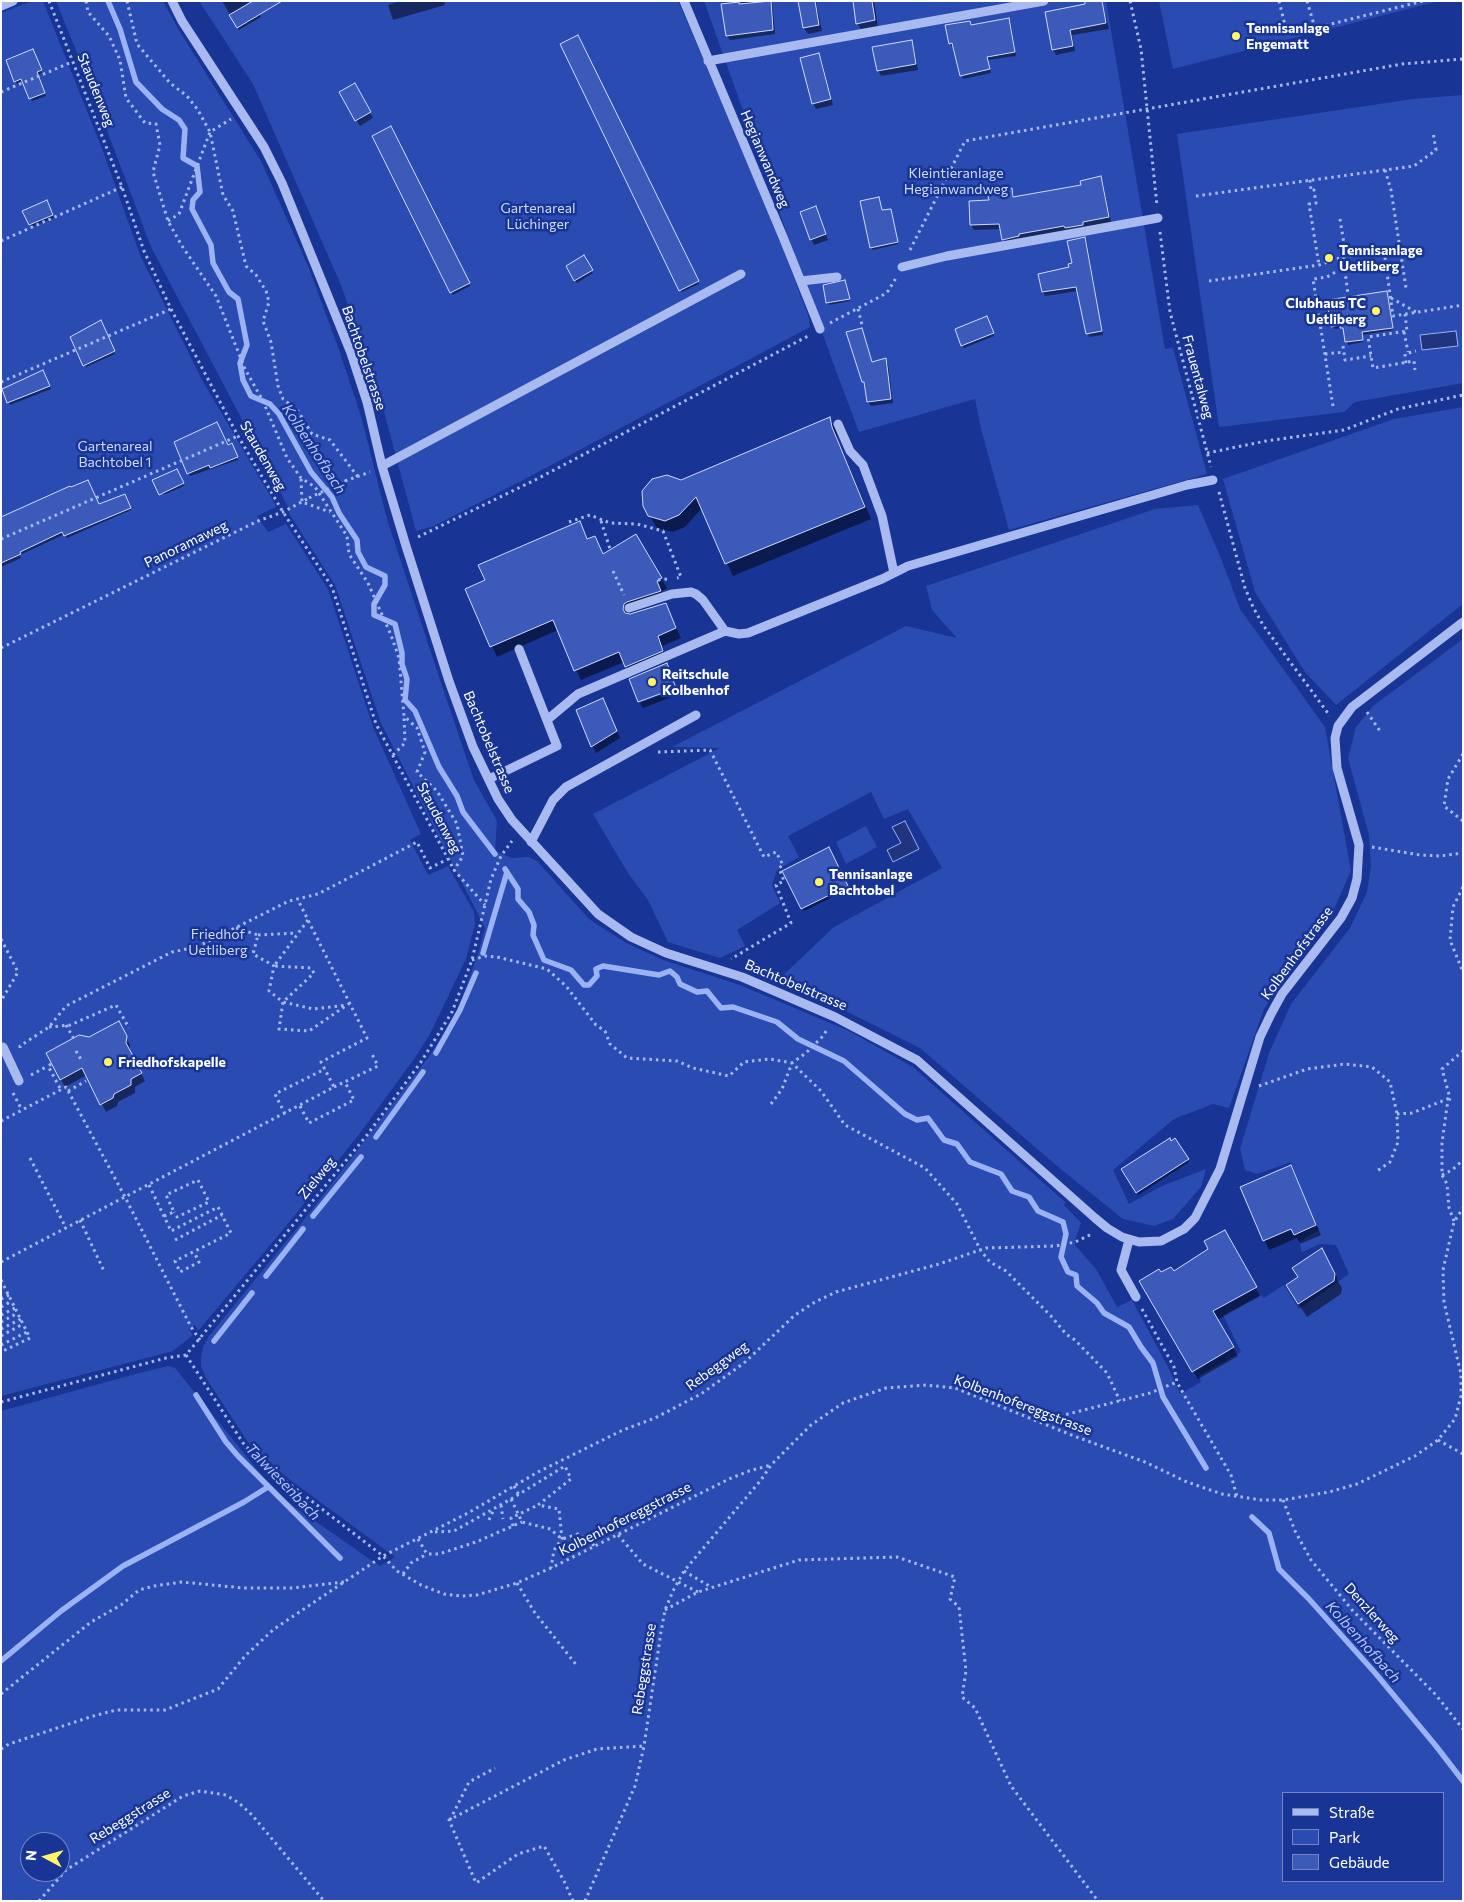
<!DOCTYPE html>
<html>
<head>
<meta charset="utf-8">
<style>
	body { margin:0 }
	#map { position:relative; width:1464px; height:1902px; overflow:hidden; background:#183494; font-family:Commissioner,sans-serif }
	canvas { display:block }
	.frame { position:absolute; inset:0; border:2px solid #fff; pointer-events:none }
	.legend { position:absolute; left:1282px; top:1792px; width:162px; height:90px; box-sizing:border-box; background:#183494; border:1px solid #7485bf; margin:0; padding:6px 9px; list-style:none; font-size:15px; color:#fff }
	.legend li { display:flex; align-items:center; gap:10px; height:25px }
	.legend b { width:25px; border:1px solid #7485bf }
	.north { position:absolute; left:20px; top:1832px; width:50px; height:50px; box-sizing:border-box; background:#183494; border:1px solid #7485bf; border-radius:50%; rotate:276deg; font-size:14px; font-weight:700; line-height:20px; text-align:center; color:#fff }
	.north::after { content:''; display:block; margin:auto; width:18px; height:22px; background:#fff368; clip-path:polygon(50% 0,100% 100%,50% 72%,0 100%) }
</style>
</head>
<body>
<div id="map">
<canvas width="1464" height="1902"></canvas>
<div class="frame"></div>
<ul class="legend">
<li><b style="height:6px;background:#a8baf0"></b>Straße</li>
<li><b style="height:14px;background:#2a4cb2"></b>Park</li>
<li><b style="height:14px;background:#3c5aba"></b>Gebäude</li>
</ul>
<div class="north">N</div>
</div>
<script>
const g = document.querySelector('canvas').getContext('2d');
g.lineJoin = 'round';
function fill(path, color) { g.fillStyle = color; g.fill(path, 'evenodd'); }
const toPath = rows => new Path2D(rows.map(r => 'M' + r).join(''));
function strokePath(path, color, width, dash) { g.strokeStyle = color; g.lineWidth = width; g.lineCap = dash ? 'butt' : 'round'; g.setLineDash(dash || []); g.stroke(path); }
function drawText(font, color, halo, rows, align = 'center') {
  g.font = font + ' Commissioner,sans-serif'; g.lineWidth = 5; g.setLineDash([]); g.textBaseline = 'middle'; g.strokeStyle = halo; g.fillStyle = color; for (const [text, x, y, turn = 0] of rows) {
    g.save(); g.translate(x, y); g.rotate((+turn || 0) * Math.PI / 180); g.textAlign = isNaN(turn) ? turn : align; if (halo) g.strokeText(text, 0, 0); g.fillText(text, 0, 0); g.restore();
  }
}
fill(toPath([
	[32,1,43,1,103,151,140,255,202,380,275,504,276,507,257,516,268,532,286,524,328,589,373,727,421,834,410,840,428,875,448,866,474,912,475,924,466,959,429,1036,414,1059,360,1133,291,1220,198,1331,195,1325,189,1329,193,1335,173,1351,1,1396,1,13],
	[56,1,163,1,180,32,261,161,308,266,339,350,361,416,387,519,444,692,474,780,497,821,495,851,512,858,528,857,537,861,589,919,626,943,663,960,740,985,849,1031,913,1067,1065,1202,1064,1205,1081,1223,1075,1240,1075,1245,1096,1269,1117,1307,1132,1300,1169,1369,1180,1394,1201,1382,1199,1376,1241,1352,1223,1315,1261,1295,1264,1298,1284,1285,1299,1309,1349,1274,1336,1245,1320,1244,1302,1252,1299,1242,1320,1229,1316,1225,1291,1162,1257,1174,1245,1170,1240,1149,1269,1053,1291,1004,1350,928,1367,892,1371,866,1369,835,1348,758,1356,727,1373,706,1463,639,1463,1901,1,1901,1,1411,139,1373,168,1366,175,1368,268,1483,293,1506,380,1566,395,1557,293,1482,256,1452,248,1442,206,1378,201,1366,201,1357,203,1347,209,1336,307,1216,430,1055,457,1012,478,954,485,928,381,723,335,585,290,515,287,505,151,247,88,80],
	[1283,1793,1443,1793,1443,1881,1283,1881],
	[30,1842,60,1842,60,1872,30,1872],
	[199,1,678,1,763,196,809,318,810,327,525,479,434,526,416,531,380,397,341,285,253,84],
	[704,1,1106,1,1165,349,1173,348,1207,474,1009,530,981,429,975,399,859,432,832,360],
	[1159,1,1439,1,1173,69],
	[1463,95,1463,383,1355,402,1344,412,1219,427,1177,134,1413,99],
	[1463,407,1463,604,1336,705,1305,672,1255,592,1223,479,1394,419],
	[1198,505,1222,561,1240,609,1325,727,1351,871,1329,920,1290,966,1264,1009,1229,1108,1213,1104,1174,1119,1113,1170,1129,1204,1162,1186,1206,1169,1201,1187,1173,1219,1154,1226,1123,1219,1057,1166,920,1048,780,978,834,927,942,868,908,809,884,819,871,792,788,836,799,857,777,870,772,885,780,903,737,930,745,946,720,958,668,942,648,900,628,873,593,814,720,748,672,747,906,626,957,638,932,610,926,586,1155,509],
	[866,826,877,847,846,864,836,842]
]), '#2a4cb2');
const water = toPath([
	[1456,331,1458,346,1422,350,1420,335,1456,331],
	[905,821,919,849,893,862,887,850,901,843,892,827,905,821]
]);
fill(water, '#20357e');
strokePath(water, '#9bb2f3', 1);
fill(toPath([
	[222,1,252,1,261,17,239,30],
	[400,1,444,1,445,5,393,20,388,5],
	[750,1,772,1,775,34,730,40,727,36,723,5],
	[799,1,816,1,822,31,808,34,804,28],
	[854,1,874,1,878,26,861,29,857,23],
	[1102,1,1109,29,1072,35,1075,51,1056,55,1053,49,1087,5],
	[1009,20,1011,24,1016,56,988,60,991,73,963,79,954,47,952,47,950,43,969,22,972,26],
	[911,42,914,48,918,70,881,76,878,70],
	[561,45,625,135,699,284,682,292],
	[34,53,42,73,38,75,46,96,32,101,23,81,17,84,15,81],
	[819,55,822,61,833,105,816,109,813,103],
	[354,85,373,118,360,126,341,93],
	[391,128,470,286,453,295,374,137],
	[1100,178,1103,183,1111,222,1006,244,1001,229,974,230,971,225,990,202,1011,189,1015,198,1082,186],
	[46,201,54,218,31,227,30,225],
	[815,207,828,240,814,245,811,239],
	[882,212,891,213,898,244,873,250,871,247],
	[1085,239,1087,243,1103,335,1089,337,1078,291,1045,296,1043,292,1073,264],
	[583,257,593,273,577,283,567,266],
	[846,284,850,301,829,305,828,302],
	[1386,292,1393,330,1362,335,1363,342,1348,345,1344,330,1342,328,1334,329,1333,326],
	[988,320,994,336,964,348,962,345],
	[100,321,115,354,86,367,71,337],
	[861,330,872,363,885,360,888,364,893,403,871,406,868,402,866,387,863,382],
	[43,372,51,389,10,405,3,390],
	[830,419,836,430,838,440,871,519,733,576,702,508,685,527,673,532,657,528,644,506],
	[228,446,233,447,238,460,190,476,188,473],
	[177,470,184,486,166,494,161,494,154,480],
	[126,498,131,510,67,538,65,534,20,555,21,558,1,567,1,516,98,506],
	[579,523,588,540,594,537,604,555,635,536,667,588,662,591,666,601,632,612,629,616,665,604,681,638,662,646,668,661,631,676,624,662,581,680,558,630,497,657,467,589,486,581],
	[677,689,679,694,643,708,640,703],
	[603,699,620,738,596,753,577,711],
	[828,849,849,889,804,911,784,871],
	[123,1031,130,1045,130,1052,145,1081,135,1087,135,1093,118,1102,117,1106,106,1112,87,1075,65,1087,47,1054],
	[1175,1140,1189,1162,1138,1195,1122,1170],
	[1290,1166,1321,1235,1300,1244,1297,1238,1269,1250,1242,1187],
	[1224,1231,1260,1296,1217,1320,1238,1356,1198,1379,1140,1281,1161,1274,1173,1272,1210,1250],
	[1321,1250,1337,1277,1337,1280,1342,1288,1341,1294,1307,1317,1295,1298,1299,1278]
]), '#0007');
strokePath(toPath([
	[108,1,120,29,136,82,162,109,179,120,185,129,183,158,197,166,200,192,193,200,192,209,211,245,213,263,229,292,238,299,247,345,240,363,243,380,251,396,270,404,279,414,311,472,332,497,339,513,357,540,358,552,366,567,385,576,385,585,374,604,374,615,395,624,402,653,402,664,407,679,405,700,415,711,439,767,457,796,463,812,495,854],
	[505,869,518,889,518,899,529,912,534,925,533,935,544,960,571,970,584,985,589,985,597,976,596,969,603,966,659,975,670,971,677,977,680,984,697,992,707,991,721,1008,733,1007,777,1022,798,1039,844,1061,905,1114,917,1120,928,1118,944,1140,957,1144,970,1162,1001,1174,1012,1191,1029,1197,1038,1211,1063,1222,1066,1234,1061,1257,1068,1272,1076,1275,1077,1286,1097,1303,1104,1313,1129,1327,1141,1347,1153,1363,1163,1397,1206,1468],
	[483,953,507,872],
	[436,1053,460,1010,476,973],
	[376,1137,423,1072],
	[313,1216,361,1157],
	[266,1276,303,1229],
	[214,1341,252,1293],
	[196,1395,226,1442,238,1456,340,1558],
	[1252,1517,1269,1533,1279,1569,1309,1599,1376,1674,1436,1746,1463,1781],
	[1,1661,61,1611,123,1566,244,1502,268,1487]
]), '#9bb2f3', 5.5);
const building = toPath([
	[253,1,282,1,237,28,229,15,253,1],
	[771,1,773,30,726,36,721,4,739,2,739,4,771,1],
	[798,1,815,1,819,25,803,28,798,1],
	[853,1,872,1,875,20,856,24,853,1],
	[1085,1,1102,1,1106,23,1070,30,1073,46,1052,50,1045,12,1085,4,1085,1],
	[1009,18,1015,52,987,57,990,69,960,76,952,43,949,44,945,25,970,21,971,25,1009,18],
	[578,35,699,281,679,291,560,44,578,35],
	[912,40,916,64,877,71,872,47,912,40],
	[33,49,42,70,37,72,45,93,29,99,21,79,14,82,6,60,33,49],
	[819,53,831,99,812,104,800,58,819,53],
	[355,83,371,112,355,121,339,92,355,83],
	[391,126,470,283,450,293,372,136,391,126],
	[1101,176,1109,217,1083,222,1083,225,1065,228,1064,226,1019,234,1019,236,1002,240,999,224,970,225,969,201,989,200,987,192,1012,188,1013,197,1081,185,1080,181,1101,176],
	[879,197,882,210,891,209,898,242,870,248,860,201,879,197],
	[47,200,53,215,29,225,22,211,47,200],
	[816,206,826,234,810,240,800,212,816,206],
	[1085,237,1102,331,1086,334,1076,287,1042,292,1038,274,1069,267,1068,264,1072,263,1067,241,1085,237],
	[584,255,593,270,574,281,566,266,584,255],
	[845,280,850,299,826,303,823,285,845,280],
	[1387,291,1393,328,1362,332,1363,340,1345,342,1343,328,1340,328,1340,325,1331,327,1327,300,1387,291],
	[987,316,994,333,961,346,955,329,987,316],
	[101,320,115,351,83,366,70,337,101,320],
	[862,328,872,362,886,358,891,399,867,402,864,382,862,382,846,332,862,328],
	[43,370,50,386,7,403,2,389,43,370],
	[830,417,832,427,865,507,725,564,696,497,679,515,665,521,648,516,643,506,642,491,652,479,667,475,681,480,830,417],
	[217,422,228,445,232,443,238,457,210,468,209,465,187,474,174,442,217,422],
	[177,469,184,483,159,495,152,480,177,469],
	[88,480,99,504,125,494,131,508,64,536,62,532,20,552,21,554,1,563,1,517,70,486,71,487,88,480],
	[580,521,587,539,595,536,603,554,636,534,662,578,657,581,661,591,627,602,624,604,623,609,625,613,630,614,666,603,676,628,658,636,663,651,625,667,619,652,574,671,553,620,490,647,465,589,485,580,478,565,580,521],
	[667,663,676,688,638,702,629,679,667,663],
	[603,698,617,731,591,747,576,710,603,698],
	[829,847,848,886,801,909,782,871,829,847],
	[119,1021,127,1036,126,1043,142,1073,131,1079,131,1085,114,1094,113,1098,100,1105,82,1068,60,1080,46,1053,79,1035,89,1037,119,1021],
	[1170,1138,1171,1141,1175,1138,1189,1159,1136,1193,1121,1169,1170,1138],
	[1291,1165,1316,1225,1294,1235,1291,1229,1263,1241,1240,1187,1291,1165],
	[1225,1230,1257,1287,1213,1311,1234,1347,1192,1372,1139,1281,1159,1269,1161,1272,1171,1267,1174,1271,1208,1249,1204,1241,1225,1230],
	[1322,1248,1335,1274,1334,1281,1298,1304,1286,1285,1298,1277,1292,1268,1322,1248]
]);
fill(building, '#3c5aba');
strokePath(building, '#cfdafb', 1);
strokePath(toPath([
	[49,1,122,187,144,251,171,309,238,436,283,512,332,587,376,724,454,870,485,905],
	[86,1,88,12,109,36,120,60,126,98,145,123,156,124,160,145,153,172,168,221,182,246,216,296,245,369,263,401,287,458,301,478,315,487,347,536,349,554,368,583,391,635,399,658,404,716,417,728,425,752,417,772,437,791,457,824,463,856,454,870],
	[127,1,137,44,170,83,187,96,198,110,210,132,223,195,233,211,246,266,256,275,266,291,269,302,263,321,271,342,278,386,283,399,298,411,312,434,330,440,358,477],
	[1130,1,1141,49,1157,206],
	[1279,1,1287,33],
	[1307,1,1315,28,1423,1],
	[1,92,72,62],
	[1385,170,1391,190,1406,288],
	[1310,180,1311,191,1314,190,1316,203,1309,204,1319,265],
	[1196,196,1414,166,1436,150,1433,132],
	[1340,219,1346,257],
	[168,221,179,214,210,132,231,119],
	[1160,232,1170,312,1211,467],
	[1,241,122,187],
	[910,250,965,141,1402,64,1463,59],
	[1384,251,1393,316,1463,305],
	[1343,257,1348,294],
	[1209,281,1319,265,1343,257,1400,249],
	[1391,298,1416,312],
	[858,309,862,325],
	[1405,314,1407,331,1368,337,1373,368,1414,361,1415,370],
	[830,323,883,295,888,291,896,278],
	[1404,332,1408,352],
	[1343,346,1345,360,1371,356],
	[1325,354,1344,352],
	[1406,363,1405,354,1416,351],
	[1,382,171,309],
	[1333,406,1313,279,1327,277,1344,267],
	[1207,453,1266,441,1344,430,1398,409,1463,395],
	[301,479,302,502,330,512],
	[345,481,370,472],
	[1219,492,1245,588,1253,607,1263,625,1330,716],
	[601,521,610,549],
	[569,522,590,515,610,523,637,524,663,531,681,577,677,578],
	[418,537,537,479,810,335],
	[1,539,238,436],
	[613,571,624,595],
	[658,580,668,579],
	[1,648,207,546,258,521,283,512,309,498],
	[1367,712,1380,731],
	[658,752,710,750,764,857,776,852,783,865,779,868,784,881,776,885,791,923,731,959],
	[1463,754,1448,779,1444,806,1463,821],
	[393,755,405,743,404,716],
	[1372,847,1420,855,1440,856,1463,853],
	[1463,887,1453,907,1450,940,1463,972],
	[308,920,274,966,311,968,314,973,283,1002,313,1009,347,1005],
	[236,928,258,935,253,954,274,966,269,991,283,1002,279,1029,309,1031,350,1003],
	[258,935,297,933],
	[1,939,18,972,1,1001],
	[472,960,485,956,497,957,547,969,566,986,596,1025,605,1031,610,1044,627,1058,677,1061,693,1068,729,1076,744,1062,770,1059,792,1063,821,1091,845,1125,925,1168,957,1204,981,1251,990,1262,1006,1271,1051,1316,1066,1334,1075,1340,1107,1373,1120,1401],
	[66,1025,74,1039],
	[49,1027,70,1025,116,1005,129,1028],
	[20,1048,20,1046,49,1027,66,1006,172,952,197,947,289,901,318,894,417,842,430,868,448,859],
	[76,1051,82,1061],
	[51,1064,48,1066,61,1090],
	[31,1075,48,1066],
	[1259,1086,1307,1069,1345,1064,1372,1067,1390,1082,1397,1114,1398,1142,1390,1162,1377,1171],
	[334,1087,378,1066,371,1052],
	[68,1091,86,1081],
	[13,1093,22,1110],
	[771,1104,782,1089,792,1063,806,1053,823,1036,828,1028],
	[300,1106,309,1123,354,1100,345,1082],
	[285,1114,275,1094,325,1069],
	[1397,1114,1412,1113,1450,1098],
	[1,1121,66,1087,125,1197,191,1327,200,1340],
	[30,1158,66,1228],
	[1442,1175,1452,1170,1463,1160],
	[149,1185,171,1231,218,1207,231,1233,175,1261,180,1272,199,1262,194,1252],
	[164,1216,174,1212,166,1195,198,1180,209,1202,177,1217,174,1212],
	[80,1220,104,1271],
	[1454,1221,1449,1208,1447,1184,1442,1175,1442,1143,1447,1106,1450,1098,1442,1069,1463,1051],
	[175,1240,222,1215],
	[1,1262,334,1087,321,1062,367,1038,298,900],
	[1,1280,30,1338,1,1352],
	[1,1299,9,1295],
	[1,1307,12,1301],
	[1142,1309,1174,1367,1177,1382,1183,1393,1231,1475,1237,1497],
	[1,1315,15,1308],
	[1,1322,18,1313],
	[1,1329,21,1319],
	[1,1336,23,1324],
	[1,1345,27,1332],
	[186,1355,243,1443,261,1462,383,1556,397,1571,421,1585,444,1594,461,1596,477,1595,517,1583,551,1568,729,1479,749,1471,771,1465],
	[1,1402,166,1358,186,1355,367,1135,421,1062,452,1012,472,960,491,879,501,856,512,841],
	[1041,1421,1150,1393,1177,1382],
	[1438,1440,1463,1454],
	[514,1486,519,1495],
	[511,1499,565,1466,571,1479,538,1505,559,1509,562,1539,554,1550,551,1568],
	[1283,1500,1295,1531,1311,1560,1353,1611,1436,1695,1463,1729],
	[501,1505,503,1519],
	[489,1520,494,1509],
	[513,1526,511,1518,538,1505],
	[435,1532,454,1531,511,1499,522,1522,550,1529,562,1539,578,1534,595,1546],
	[618,1535,643,1564,698,1592],
	[418,1539,427,1554,439,1554,476,1542,522,1522],
	[684,1571,711,1587],
	[403,1574,411,1563,427,1554],
	[517,1583,535,1613,578,1667],
	[665,1610,698,1592,799,1560,897,1557,955,1577,950,1599,959,1607,966,1671,962,1697,975,1708,1011,1786,1098,1901],
	[1,1694,91,1622,121,1605,139,1590,154,1586,182,1582,244,1588,293,1588,344,1582],
	[1,1749,9,1744,90,1717,116,1710,165,1710,218,1689,245,1656,274,1629,383,1556,468,1513,538,1472,623,1430,655,1418,701,1394,744,1363,795,1315,815,1302,836,1292,939,1264,986,1248,1056,1246,1075,1242,1092,1234],
	[450,1820,469,1782,495,1768],
	[39,1901,66,1870,183,1796,200,1791,226,1795,239,1803,252,1815,324,1901],
	[573,1901,564,1881,544,1846,518,1854,476,1883,449,1820,564,1760,597,1749,644,1746],
	[585,1901,635,1786,644,1746,661,1632,665,1610,673,1591,684,1571,761,1480,771,1465,811,1425,843,1403,860,1397,886,1388,926,1385,955,1388,1074,1436,1145,1462,1187,1482,1222,1494,1261,1500,1283,1500,1329,1492,1357,1484,1415,1456,1438,1440,1455,1419,1461,1396,1461,1374,1444,1302,1443,1270,1454,1222,1463,1208]
]), '#a8baf0', 3, [2.5, 4]);
strokePath(toPath([
	[172,1,182,21,264,147,282,183,351,353,367,402,382,466,406,546,449,681,473,747,498,799,512,820,598,914,631,937,666,953,742,977,835,1017,917,1060,1095,1218,1107,1228,1122,1237,1139,1242,1161,1241,1184,1229,1195,1218,1220,1169,1260,1037,1271,1014,1282,994,1341,918,1352,898,1357,879,1359,845,1337,768,1335,738,1338,726,1352,707,1463,622],
	[684,1,783,237,820,329],
	[1,6,13,1],
	[708,61,1044,1],
	[902,267,947,256,1158,218],
	[801,281,837,277],
	[838,424,850,451,863,465,882,516,894,573],
	[382,466,741,274],
	[725,631,739,634,748,633,882,579,908,566,1187,485,1213,480],
	[547,720,578,694,725,631,703,600,696,594,691,592,672,594,629,608],
	[489,779,557,746,519,649],
	[531,842,553,800,566,787,696,715],
	[1,1047,3,1047,19,1081],
	[1129,1240,1121,1270,1136,1297]
]), '#a8baf0', 9);
strokePath(toPath([
	[309,498,345,481]
]), '#a8baf0', 3, [2.5, 4]);
for (const [x, y, r, color] of [
	[1236,36,5,"#fff368"],
	[1329,258,5,"#fff368"],
	[1376,311,5,"#fff368"],
	[652,682,5,"#fff368"],
	[819,882,5,"#fff368"],
	[108,1062,5,"#fff368"]
]) { const dot = new Path2D(); dot.arc(x, y, r, 0, 2 * Math.PI); g.fillStyle = color; g.fill(dot); strokePath(dot, '#183494', 2); }
drawText('bold 14px', '#fff', '#183494', [
	["Tennisanlage",1246,28],
	["Engematt",1246,44],
	["Tennisanlage",1339,250],
	["Uetliberg",1339,266],
	["Clubhaus TC",1366,303,"right"],
	["Uetliberg",1366,319,"right"],
	["Reitschule",662,674],
	["Kolbenhof",662,690],
	["Tennisanlage",829,874],
	["Bachtobel",829,890],
	["Friedhofskapelle",118,1062]
], 'left');
drawText('14px', '#fff', '#183494', [
	["Staudenweg",96,90,68],
	["Hegianwandweg",765,159,67],
	["Bachtobelstrasse",364,358,71],
	["Frauentalweg",1198,377,75],
	["Staudenweg",263,456,60],
	["Panoramaweg",186,544,-26],
	["Bachtobelstrasse",489,742,67],
	["Staudenweg",439,818,62],
	["Kolbenhofstrasse",1297,953,-54],
	["Bachtobelstrasse",796,985,23],
	["Zielweg",317,1178,-51],
	["Rebeggweg",717,1366,-36],
	["Kolbenhofereggstrasse",1023,1405,21],
	["Kolbenhofereggstrasse",625,1519,-27],
	["Denzlerweg",1372,1613,48],
	["Rebeggstrasse",644,1669,-81],
	["Rebeggstrasse",130,1816,-32]
]);
drawText('14px', '#cfdafb', '#183494', [
	["Kleintieranlage",956,173],
	["Hegianwandweg",956,189],
	["Gartenareal",538,208],
	["Lüchinger",538,224],
	["Gartenareal",115,446],
	["Bachtobel 1",115,462],
	["Friedhof",218,934],
	["Uetliberg",218,950]
]);
drawText('italic 15px', '#b5c5f7', '#183494', [
	["Kolbenhofbach",314,449,57],
	["Talwiesenbach",283,1482,46],
	["Kolbenhofbach",1363,1642,48]
]);
</script>
</body>
</html>
